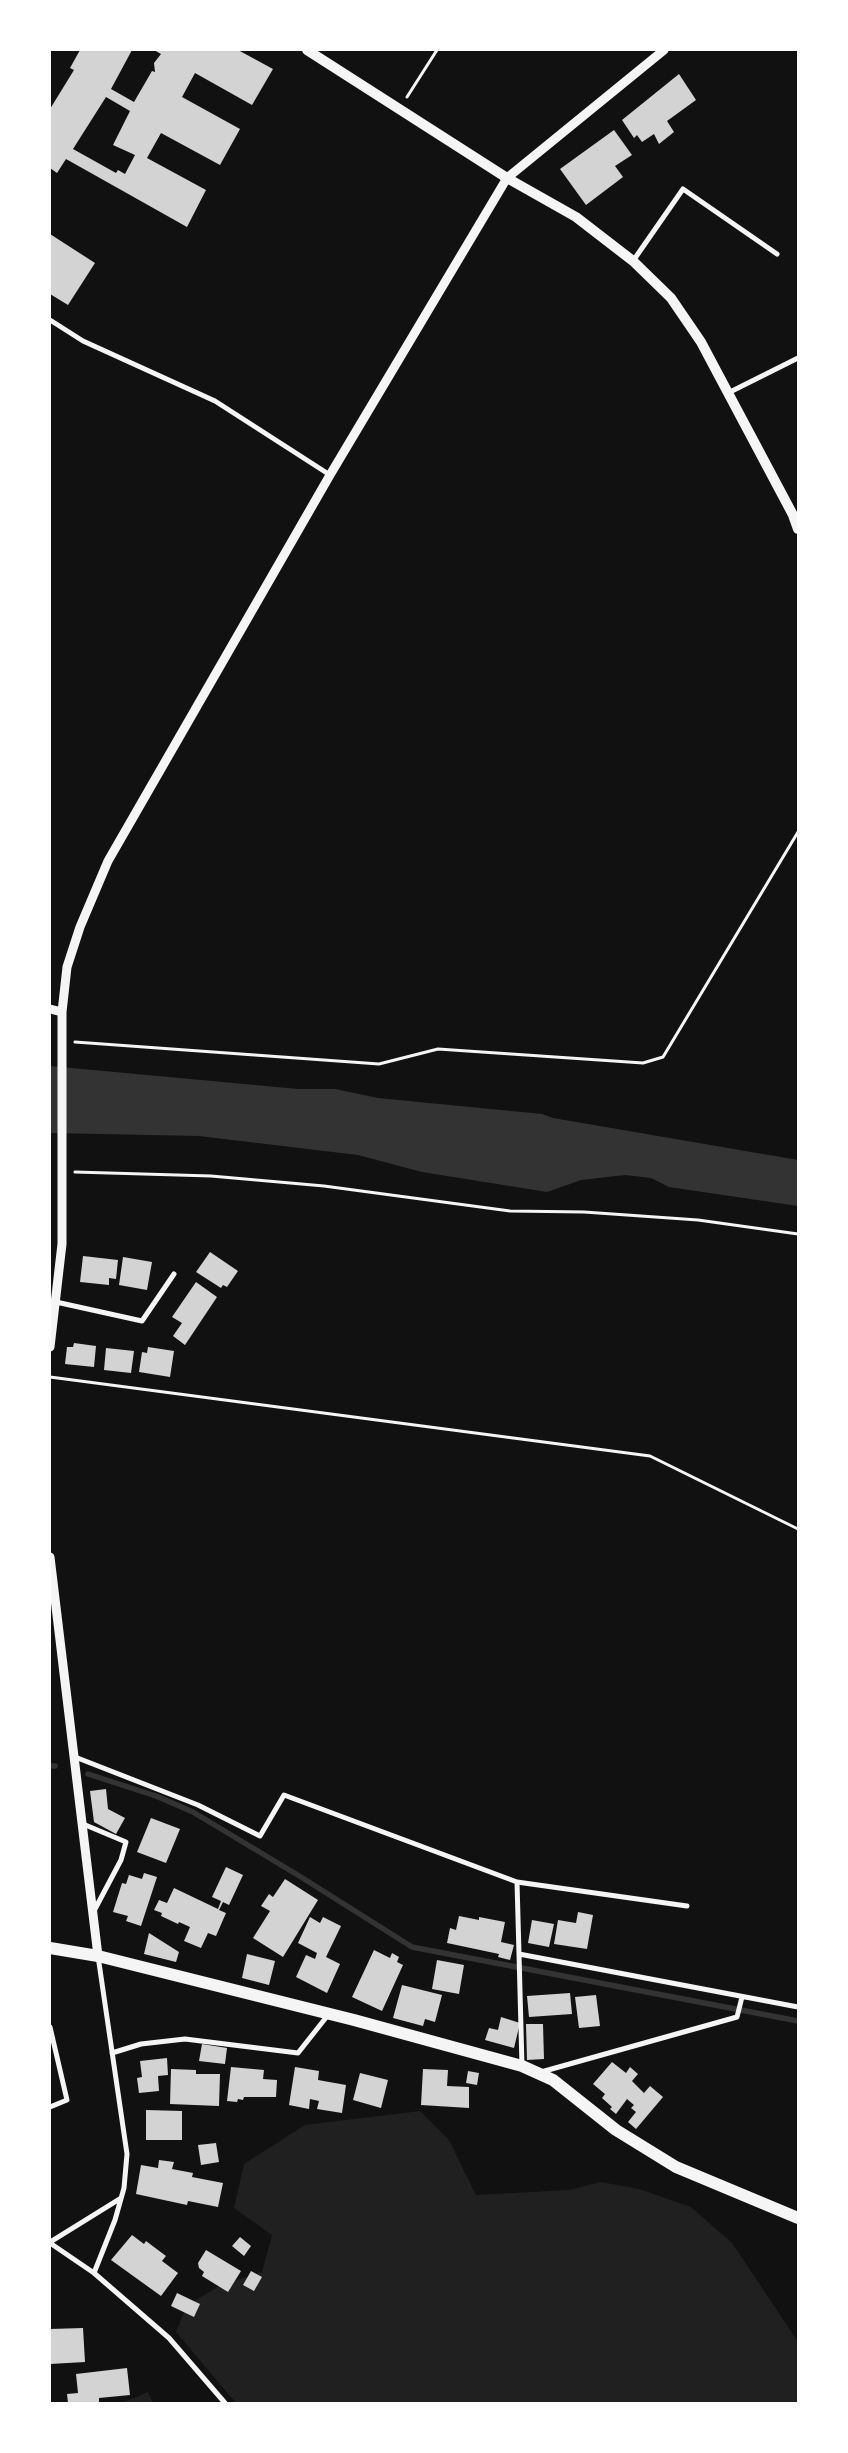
<!DOCTYPE html>
<html>
<head>
<meta charset="utf-8">
<style>
	body { margin:0 }
	#map { position:relative; width:848px; height:2453px; overflow:hidden; background:#111; font-family:"Work Sans",sans-serif }
	canvas { display:block }
	.frame { position:absolute; inset:0; border:51px solid #fff; pointer-events:none }
</style>
</head>
<body>
<div id="map">
<canvas width="848" height="2453"></canvas>
<div class="frame"></div>
</div>
<script>
const g = document.querySelector('canvas').getContext('2d');
g.lineJoin = 'round';
function fill(path, color) { g.fillStyle = color; g.fill(path, 'evenodd'); }
const toPath = rows => new Path2D(rows.map(r => 'M' + r).join(''));
function strokePath(path, color, width, dash) { g.strokeStyle = color; g.lineWidth = width; g.lineCap = dash ? 'butt' : 'round'; g.setLineDash(dash || []); g.stroke(path); }
fill(toPath([
	[420,2111,449,2140,476,2195,569,2190,601,2182,639,2189,691,2207,732,2243,798,2342,798,2403,236,2403,176,2332,187,2305,221,2285,262,2272,272,2235,234,2208,244,2164,305,2125],
	[148,2392,153,2403,121,2403,134,2398]
]), '#202020');
fill(toPath([
	[50,1066,298,1089,335,1089,378,1098,542,1114,553,1118,798,1160,798,1206,669,1187,651,1178,625,1175,581,1180,547,1192,422,1172,358,1155,199,1136,50,1133]
]), '#333');
strokePath(toPath([
	[50,1766,55,1766],
	[88,1774,156,1796,193,1812,301,1877,412,1947,798,2021]
]), '#333', 5.5);
fill(toPath([
	[80,50,132,50,111,89,134,102,152,71,155,72,154,63,161,54,154,50,238,50,273,69,252,105,195,73,182,97,240,129,220,165,161,133,147,158,206,190,187,227,66,159,57,173,50,168,50,109,74,70,70,68],
	[106,97,130,111,113,145,135,155,125,174,118,170,116,173,73,149],
	[679,74,696,100,667,121,674,132,659,144,654,134,642,142,637,135,634,138,622,120],
	[614,130,632,155,615,166,623,177,586,205,560,169],
	[50,234,95,263,68,305,50,294],
	[210,1252,238,1271,227,1287,223,1285,221,1288,196,1272],
	[83,1256,118,1260,116,1279,109,1278,109,1285,80,1282],
	[123,1257,152,1262,147,1290,119,1285],
	[196,1282,217,1297,185,1345,173,1336,182,1323,172,1317],
	[74,1343,96,1346,94,1367,65,1364,67,1347,73,1347],
	[148,1347,174,1351,170,1377,139,1372,142,1352,147,1353],
	[106,1348,134,1351,131,1373,104,1370],
	[106,1789,108,1809,125,1818,116,1834,94,1822,90,1791],
	[151,1818,180,1829,166,1863,137,1852],
	[226,1867,243,1875,229,1905,223,1902,219,1910,226,1913,216,1936,208,1933,201,1948,184,1941,190,1927,179,1922,178,1924,161,1916,162,1913,154,1910,159,1900,167,1903,174,1888,218,1909,221,1901,212,1897],
	[144,1873,157,1877,141,1926,126,1921,128,1916,113,1912,122,1883,126,1884,129,1875,142,1879],
	[285,1879,318,1900,283,1957,253,1938,270,1911,261,1906,269,1894,273,1897],
	[578,1912,593,1915,587,1949,554,1944,558,1920,576,1923],
	[459,1916,479,1920,479,1917,505,1922,501,1942,514,1945,510,1960,498,1957,499,1954,447,1943,450,1928,456,1930],
	[310,1917,320,1923,323,1917,341,1926,326,1957,340,1964,327,1993,296,1977,306,1955,315,1959,317,1953,298,1943],
	[532,1920,554,1924,549,1947,528,1943],
	[149,1933,179,1952,176,1962,144,1954],
	[374,1950,390,1958,392,1953,399,1957,397,1962,403,1965,382,2011,352,1997],
	[247,1954,275,1961,269,1985,242,1978],
	[437,1960,464,1965,459,1994,432,1989],
	[402,1985,442,1995,435,2022,425,2019,423,2026,393,2018],
	[570,1993,572,2014,529,2017,527,1996],
	[596,1995,600,2026,579,2028,575,1997],
	[501,2017,520,2023,514,2048,485,2040,489,2028,498,2030],
	[526,2024,543,2024,544,2059,527,2060],
	[202,2044,227,2048,225,2064,199,2061],
	[167,2058,168,2075,158,2076,159,2091,139,2093,137,2078,142,2077,140,2061],
	[612,2062,626,2073,630,2067,638,2074,632,2081,644,2093,650,2086,663,2097,636,2129,628,2122,636,2112,631,2108,634,2105,627,2099,616,2114,610,2109,612,2107,602,2098,605,2094,593,2084],
	[231,2067,264,2070,263,2079,277,2080,276,2097,244,2097,243,2100,238,2099,237,2102,227,2101],
	[295,2067,319,2071,318,2080,346,2085,342,2113,317,2109,319,2101,310,2099,309,2109,289,2105],
	[171,2069,196,2070,196,2074,220,2074,219,2106,170,2104],
	[423,2069,448,2070,447,2086,469,2087,469,2108,421,2105],
	[468,2071,479,2073,477,2085,466,2083],
	[360,2073,388,2080,381,2108,353,2100],
	[146,2110,182,2111,182,2140,146,2140],
	[216,2143,219,2162,201,2165,198,2145],
	[159,2160,174,2162,172,2169,193,2173,192,2177,223,2183,218,2207,188,2201,187,2205,136,2194,141,2165,158,2168],
	[132,2235,144,2244,146,2241,166,2256,162,2261,178,2273,161,2296,111,2260],
	[240,2237,251,2246,244,2256,232,2246],
	[206,2250,241,2271,228,2292,202,2276,204,2272,199,2268,198,2263],
	[251,2271,262,2277,254,2291,243,2285],
	[177,2293,200,2304,194,2317,171,2306],
	[83,2328,85,2362,50,2364,50,2329],
	[127,2368,130,2395,99,2398,99,2403,68,2403,67,2394,78,2393,76,2374]
]), '#d3d3d3');
strokePath(toPath([
	[407,97,437,50],
	[75,1042,379,1064,438,1049,643,1063,663,1057,798,832],
	[75,1172,211,1176,324,1186,510,1211,584,1212,698,1220,798,1234],
	[50,1377,650,1456,798,1529]
]), '#f5f5f5', 3);
strokePath(toPath([
	[633,261,683,189,777,254],
	[50,320,83,341,215,401,330,475],
	[728,393,798,358],
	[56,1302,142,1321,174,1274],
	[75,1757,198,1805,260,1836,284,1795,517,1882,519,1954,798,2007],
	[83,1824,126,1842,121,1860,94,1911],
	[517,1882,687,1906],
	[519,1954,522,2066],
	[50,2027,67,2100,50,2107],
	[112,2053,141,2044,185,2039,298,2053,328,2015],
	[541,2072,737,2017,742,1997],
	[50,2242,121,2198],
	[50,2243,94,2273,169,2338,225,2403],
	[94,2273,115,2220,124,2188,127,2154,98,1956]
]), '#f5f5f5', 5);
strokePath(toPath([
	[50,1009,62,1012],
	[50,1347,62,1244,62,1012,67,967,80,927,108,861,330,475,507,178,664,50],
	[50,1557,98,1956]
]), '#f5f5f5', 9);
strokePath(toPath([
	[307,50,507,178,576,217,633,261,671,298,701,342,793,515,798,529]
]), '#f5f5f5', 10);
strokePath(toPath([
	[50,1948,98,1956,354,2020,522,2066,553,2080,616,2130,676,2167,798,2218]
]), '#f5f5f5', 12);
</script>
</body>
</html>
